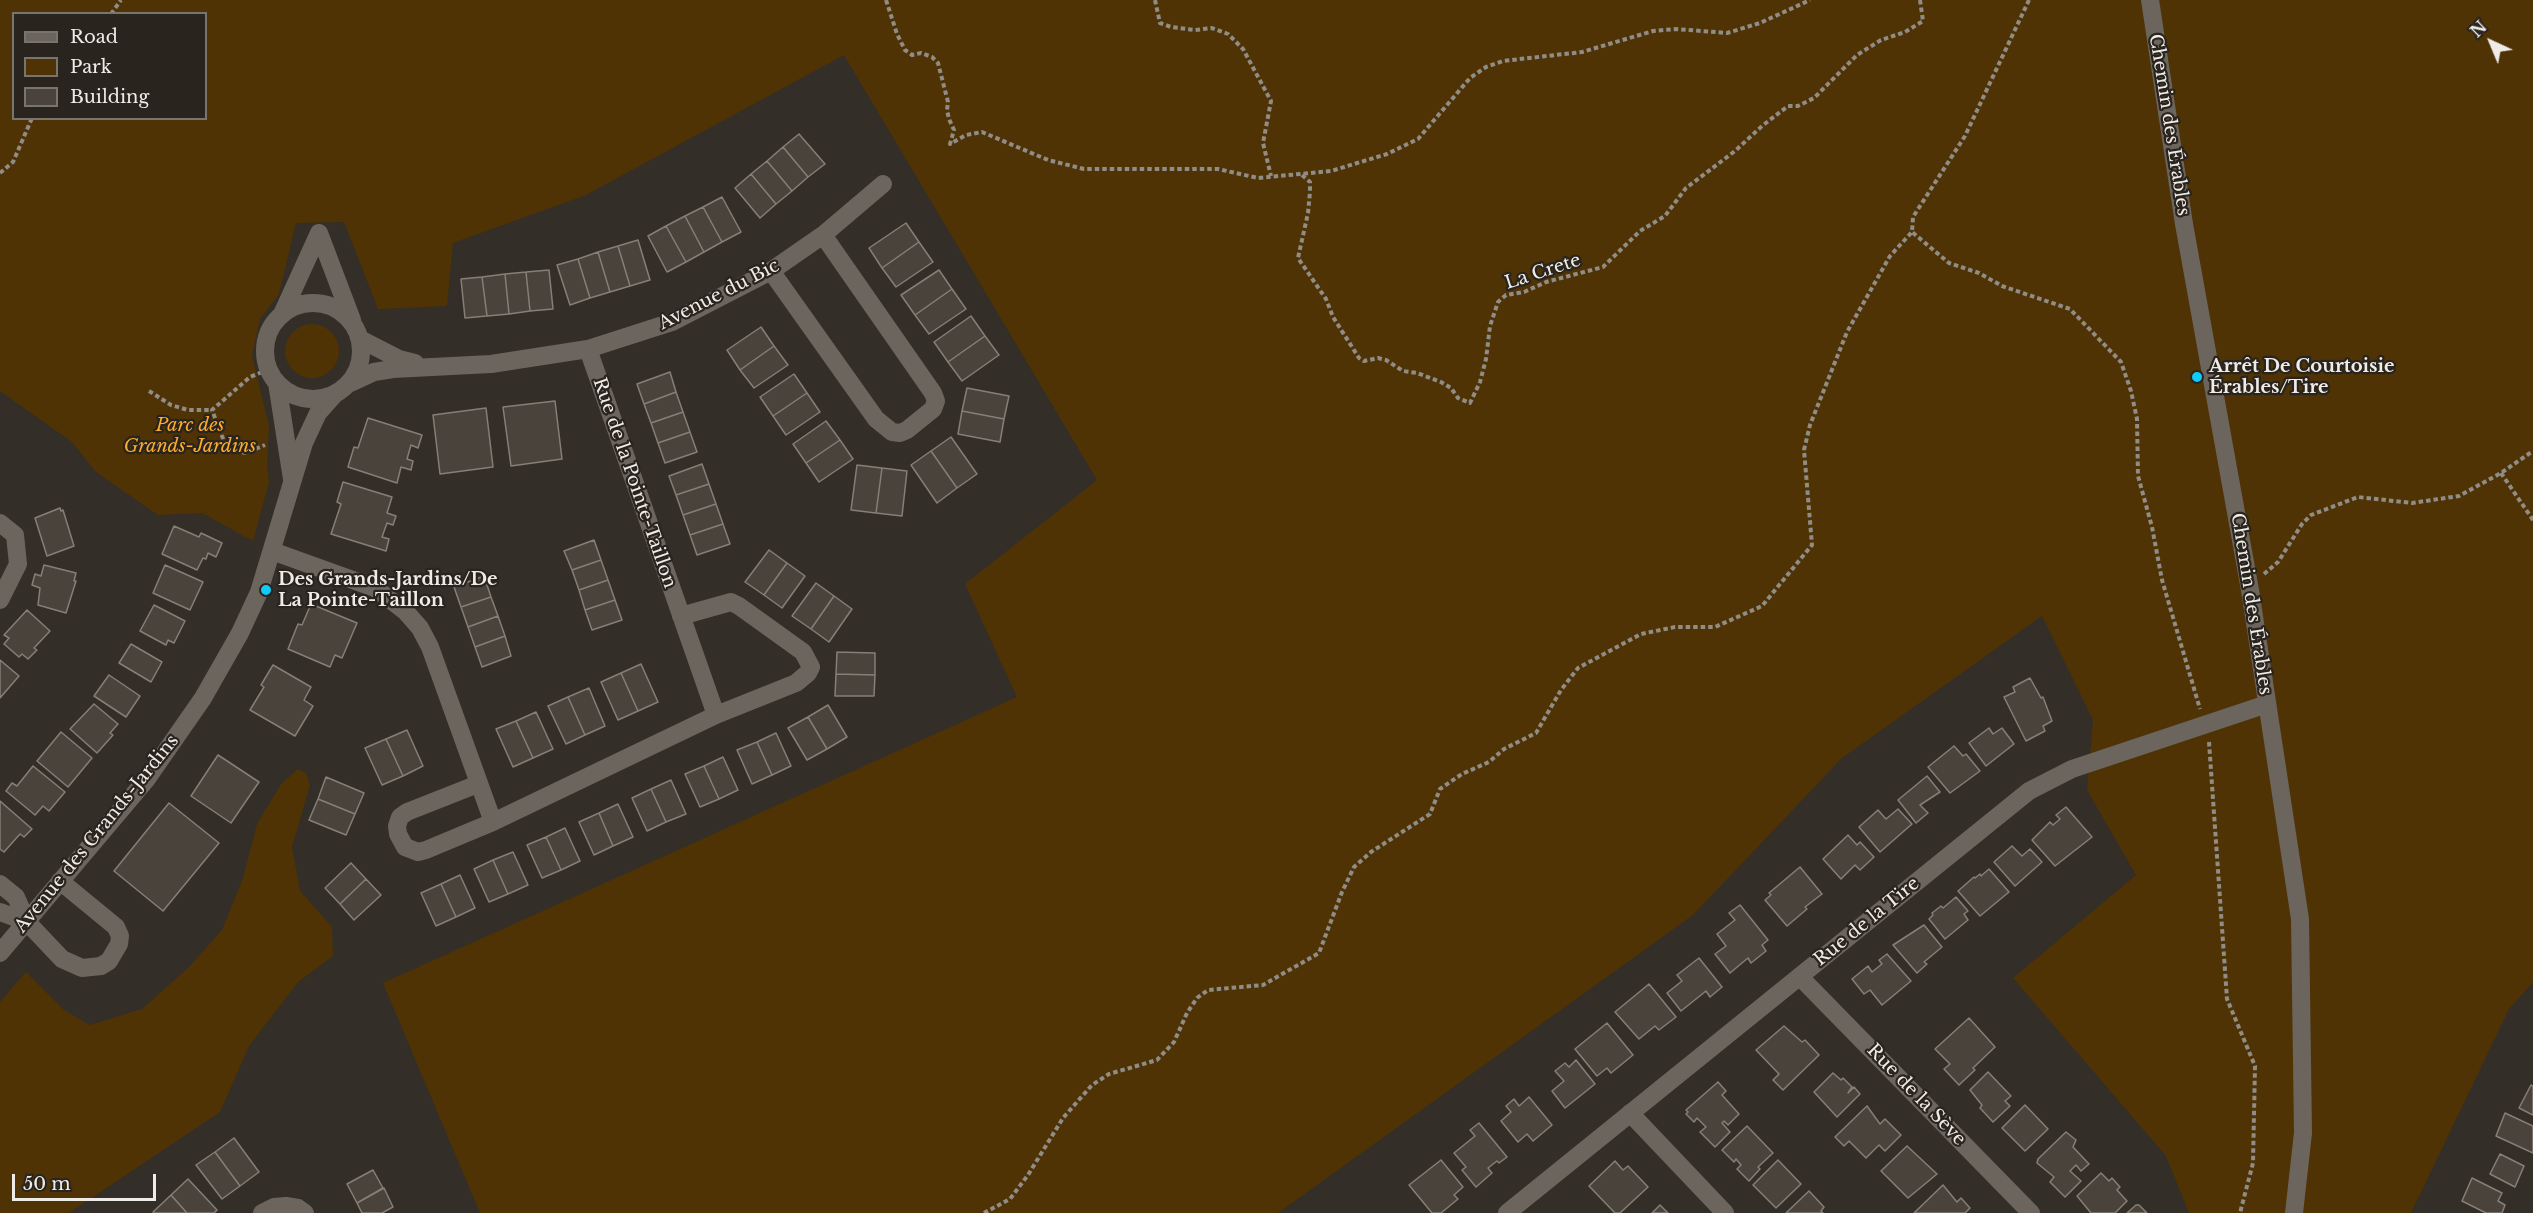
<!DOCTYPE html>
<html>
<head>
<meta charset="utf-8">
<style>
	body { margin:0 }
	#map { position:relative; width:2533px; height:1213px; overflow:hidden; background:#332e27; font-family:"Libre Baskerville",serif }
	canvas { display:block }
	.legend { position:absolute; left:12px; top:12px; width:195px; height:108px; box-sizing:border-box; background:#29241d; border:2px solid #78746e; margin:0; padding:8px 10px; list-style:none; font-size:18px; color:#efebe7 }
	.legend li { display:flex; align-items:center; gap:12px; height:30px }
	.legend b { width:30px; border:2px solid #78746e }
	.north { position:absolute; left:2461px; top:12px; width:60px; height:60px; -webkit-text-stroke:4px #29241d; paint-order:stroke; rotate:316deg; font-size:16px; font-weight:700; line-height:24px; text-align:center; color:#efebe7 }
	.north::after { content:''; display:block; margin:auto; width:21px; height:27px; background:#efebe7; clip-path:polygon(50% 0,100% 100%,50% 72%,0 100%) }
	.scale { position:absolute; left:12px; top:1174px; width:144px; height:27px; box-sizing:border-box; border:3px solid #efebe7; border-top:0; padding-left:8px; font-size:18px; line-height:21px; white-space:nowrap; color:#efebe7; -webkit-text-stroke:4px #29241d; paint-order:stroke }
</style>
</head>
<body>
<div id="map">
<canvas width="2533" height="1213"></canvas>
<ul class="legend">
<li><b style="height:8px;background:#6c655e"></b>Road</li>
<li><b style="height:16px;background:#4f3305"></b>Park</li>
<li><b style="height:16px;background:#49433c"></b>Building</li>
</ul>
<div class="north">N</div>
<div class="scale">50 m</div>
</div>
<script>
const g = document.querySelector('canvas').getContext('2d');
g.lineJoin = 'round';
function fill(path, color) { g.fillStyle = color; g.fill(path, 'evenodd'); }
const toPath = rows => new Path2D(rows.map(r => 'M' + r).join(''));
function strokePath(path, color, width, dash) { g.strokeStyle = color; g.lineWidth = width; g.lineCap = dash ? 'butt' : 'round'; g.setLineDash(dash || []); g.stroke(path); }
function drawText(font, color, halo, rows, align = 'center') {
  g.font = font + ' "Libre Baskerville",serif'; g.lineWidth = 4.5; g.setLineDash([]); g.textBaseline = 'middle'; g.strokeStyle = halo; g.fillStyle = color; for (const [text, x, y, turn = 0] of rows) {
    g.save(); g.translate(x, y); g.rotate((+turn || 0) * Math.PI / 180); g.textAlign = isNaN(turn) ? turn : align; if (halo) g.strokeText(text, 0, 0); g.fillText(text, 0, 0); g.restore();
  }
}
fill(toPath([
	[0,0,2533,0,2533,982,2509,1009,2411,1213,2189,1213,2166,1156,2013,978,2136,875,2087,790,2093,720,2042,616,1842,758,1693,915,1278,1213,480,1213,383,983,1017,697,965,584,1097,480,844,55,586,195,453,243,447,306,378,309,344,222,296,223,279,294,260,319,252,355,269,426,267,464,269,482,253,541,202,513,158,515,96,472,72,442,0,391],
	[14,14,206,14,206,118,14,118],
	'285 351a27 27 0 1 1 54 0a27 27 0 1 1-54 0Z',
	[298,769,306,773,310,785,292,847,300,891,332,927,333,956,298,982,249,1046,220,1112,69,1213,0,1213,0,1002,26,972,64,1010,90,1025,142,1009,190,966,222,930,243,878,257,824,281,784]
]), '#4f3305');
const building = toPath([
	[799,134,825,164,808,177,783,147,799,134],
	[783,147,808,177,792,191,767,161,783,147],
	[767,161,792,191,776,204,751,174,767,161],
	[751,174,776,204,760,218,735,188,751,174],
	[722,197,741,232,722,242,703,207,722,197],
	[703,207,722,242,704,252,685,216,703,207],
	[685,216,704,252,686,262,666,226,685,216],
	[906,223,919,242,882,268,869,248,906,223],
	[666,226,686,262,667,272,648,236,666,226],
	[638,240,650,280,630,286,618,246,638,240],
	[919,242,933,262,896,287,882,268,919,242],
	[618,246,630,286,610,292,598,252,618,246],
	[598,252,610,292,590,298,578,259,598,252],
	[578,259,590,298,570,305,557,265,578,259],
	[549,270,553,309,530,311,526,272,549,270],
	[939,270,952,289,915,315,901,295,939,270],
	[526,272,530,311,509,314,505,274,526,272],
	[505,274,509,314,487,316,482,277,505,274],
	[482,277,487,316,465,318,461,279,482,277],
	[952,289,966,309,929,334,915,315,952,289],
	[971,316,985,336,948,362,934,342,971,316],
	[761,327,774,346,740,370,727,350,761,327],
	[985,336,999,355,962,381,948,362,985,336],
	[774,346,788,365,754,388,740,370,774,346],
	[670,372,676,392,644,404,637,384,670,372],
	[794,374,807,393,773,416,760,397,794,374],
	[967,388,1009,396,1004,419,962,411,967,388],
	[676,392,683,412,651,423,644,404,676,392],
	[807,393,820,412,786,435,773,416,807,393],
	[555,401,562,459,511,466,503,407,555,401],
	[486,408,493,467,440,474,433,415,486,408],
	[962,411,1004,419,1000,442,958,434,962,411],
	[683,412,690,432,658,443,651,423,683,412],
	[368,418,422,435,418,448,411,445,407,459,413,461,411,470,401,467,397,483,348,467,354,447,358,448,368,418],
	[826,421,840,440,806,463,793,444,826,421],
	[690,432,697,452,665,463,658,443,690,432],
	[951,437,977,474,957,488,931,451,951,437],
	[840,440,853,459,819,482,806,463,840,440],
	[931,451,957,488,937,503,911,465,931,451],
	[702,464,709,484,676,495,669,476,702,464],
	[857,465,882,468,876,513,851,510,857,465],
	[882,468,907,471,902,516,876,513,882,468],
	[343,482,392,497,387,513,396,516,393,525,387,523,382,537,389,539,386,551,331,534,341,504,337,502,343,482],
	[709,484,716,504,683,515,676,495,709,484],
	[716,504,723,524,690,535,683,515,716,504],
	[60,508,61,511,63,510,74,546,47,556,35,518,60,508],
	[723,524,730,544,697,555,690,535,723,524],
	[174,526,199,537,201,533,222,543,216,557,208,553,206,559,203,558,197,570,162,554,174,526],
	[594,540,601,560,572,570,564,551,594,540],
	[769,550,787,563,764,595,745,582,769,550],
	[601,560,608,580,579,590,572,570,601,560],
	[787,563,805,576,782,608,764,595,787,563],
	[44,565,76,573,74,581,76,581,66,613,38,605,40,588,32,585,35,574,41,576,44,565],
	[165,565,203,582,190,610,153,593,165,565],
	[484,576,491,597,461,607,454,587,484,576],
	[608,580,615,600,585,610,579,590,608,580],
	[816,583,834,596,811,629,792,616,816,583],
	[834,596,852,609,829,642,811,629,834,596],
	[491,597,498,616,468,627,461,607,491,597],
	[615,600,622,620,592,630,585,610,615,600],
	[311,604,357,623,342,658,335,655,330,667,288,649,298,624,302,625,311,604],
	[154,605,185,621,174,643,168,640,166,645,140,631,154,605],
	[27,610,50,631,34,648,37,650,28,659,22,654,19,657,4,644,9,638,4,635,27,610],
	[498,616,505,636,475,647,468,627,498,616],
	[505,636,511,656,482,667,475,647,505,636],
	[131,644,162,662,151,682,119,663,131,644],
	[837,652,875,653,875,675,836,674,837,652],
	[0,660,19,676,0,698,0,660],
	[641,664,658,702,638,711,621,673,641,664],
	[273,665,311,687,304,700,313,706,295,736,250,710,264,687,261,685,273,665],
	[621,673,638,711,618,720,601,682,621,673],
	[836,674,875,675,874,696,835,696,836,674],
	[109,675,140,696,126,717,94,696,109,675],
	[2030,678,2041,698,2043,697,2052,721,2043,726,2045,731,2026,741,2004,697,2015,692,2013,687,2030,678],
	[589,688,605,726,585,735,568,697,589,688],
	[568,697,585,735,566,744,548,706,568,697],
	[94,704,118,724,110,733,113,735,97,753,70,729,94,704],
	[828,705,847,737,827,749,808,717,828,705],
	[536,712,553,749,533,758,516,721,536,712],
	[808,717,827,749,807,760,788,728,808,717],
	[516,721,533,758,513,767,496,729,516,721],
	[1989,728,1993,734,2002,728,2014,744,1986,766,1969,743,1989,728],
	[407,730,423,766,403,776,386,739,407,730],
	[61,732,92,758,68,787,37,761,61,732],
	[776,733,791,766,772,775,757,742,776,733],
	[386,739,403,776,382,785,365,748,386,739],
	[757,742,772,775,752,784,737,750,757,742],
	[1954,746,1963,756,1966,754,1980,771,1950,793,1928,767,1954,746],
	[218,755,259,782,231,823,191,796,218,755],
	[723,757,738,790,719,799,704,766,723,757],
	[33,766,65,792,49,811,43,806,35,815,6,791,12,783,17,786,33,766],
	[704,766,719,799,700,807,685,774,704,766],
	[1927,776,1940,792,1920,805,1928,813,1916,823,1898,800,1927,776],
	[326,777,364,793,355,814,318,799,326,777],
	[671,780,686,814,666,822,651,789,671,780],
	[651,789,666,822,647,831,632,798,651,789],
	[318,799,355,814,346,835,309,820,318,799],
	[0,801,32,829,24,837,20,834,4,852,0,849,0,801],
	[169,803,219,843,163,911,114,871,169,803],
	[618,804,633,837,613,846,599,813,618,804],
	[2066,807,2092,837,2055,866,2032,840,2050,822,2053,825,2060,819,2056,815,2066,807],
	[1898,809,1912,824,1880,852,1859,827,1878,810,1886,819,1898,809],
	[599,813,613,846,594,855,579,822,599,813],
	[565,828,580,861,561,870,546,837,565,828],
	[1848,835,1857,845,1860,842,1874,857,1860,870,1855,865,1841,879,1823,859,1848,835],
	[546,837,561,870,542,878,527,845,546,837],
	[2012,846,2022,856,2030,849,2042,862,2015,886,1994,862,2012,846],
	[513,852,528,885,508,894,493,860,513,852],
	[493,860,508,894,489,902,474,869,493,860],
	[351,863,366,879,340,904,325,888,351,863],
	[1800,867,1822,894,1805,907,1807,909,1787,926,1765,900,1771,895,1769,893,1800,867],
	[1989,869,2009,892,1980,916,1958,891,1974,877,1975,878,1980,874,1981,876,1989,869],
	[460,875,475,908,456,917,441,884,460,875],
	[366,879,381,895,354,920,340,904,366,879],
	[441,884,456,917,436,926,421,893,441,884],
	[1956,897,1968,911,1964,914,1968,920,1945,939,1929,919,1933,915,1932,913,1941,906,1943,908,1956,897],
	[1740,905,1768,940,1762,945,1766,951,1751,963,1748,958,1730,973,1715,954,1726,946,1717,934,1735,920,1729,913,1740,905],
	[1924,925,1942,947,1924,962,1927,964,1917,973,1893,945,1924,925],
	[1887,954,1911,981,1882,1005,1870,990,1864,994,1852,979,1868,966,1872,972,1882,964,1879,960,1887,954],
	[1699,958,1722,987,1710,997,1706,991,1681,1011,1667,993,1682,981,1677,975,1699,958],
	[1649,984,1676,1017,1659,1030,1655,1026,1639,1039,1615,1012,1649,984],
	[1969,1018,1995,1047,1973,1068,1975,1070,1959,1085,1944,1069,1950,1064,1935,1049,1969,1018],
	[1607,1023,1633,1055,1611,1073,1607,1068,1597,1076,1575,1049,1607,1023],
	[1784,1026,1802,1042,1805,1040,1819,1055,1783,1090,1773,1080,1779,1074,1756,1050,1784,1026],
	[1576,1060,1595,1084,1565,1108,1552,1091,1564,1081,1555,1071,1565,1063,1569,1067,1576,1060],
	[1988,1072,2011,1096,2005,1101,2010,1106,1993,1122,1980,1108,1982,1105,1970,1090,1988,1072],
	[1833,1073,1841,1080,1843,1078,1852,1087,1848,1093,1854,1087,1860,1094,1837,1117,1814,1092,1833,1073],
	[1718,1082,1726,1091,1722,1095,1739,1114,1728,1125,1724,1121,1722,1123,1730,1132,1715,1147,1700,1132,1706,1127,1697,1118,1694,1122,1686,1114,1688,1112,1686,1110,1718,1082],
	[2531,1085,2533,1086,2533,1115,2519,1108,2531,1085],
	[1529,1097,1552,1125,1533,1141,1527,1134,1518,1142,1501,1121,1511,1112,1506,1106,1514,1099,1519,1106,1529,1097],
	[2025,1105,2048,1129,2025,1151,2002,1128,2025,1105],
	[1867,1106,1880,1124,1885,1119,1901,1135,1885,1151,1879,1145,1866,1158,1849,1141,1844,1146,1835,1137,1867,1106],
	[2505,1113,2533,1126,2533,1153,2496,1136,2505,1113],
	[1479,1123,1507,1157,1499,1163,1497,1161,1488,1168,1492,1173,1476,1187,1462,1170,1466,1167,1454,1153,1475,1136,1470,1130,1479,1123],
	[1747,1126,1773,1153,1758,1167,1760,1169,1749,1181,1737,1169,1741,1165,1736,1159,1734,1162,1722,1150,1747,1126],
	[2066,1132,2076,1140,2073,1147,2089,1164,2081,1171,2076,1165,2070,1171,2081,1181,2065,1197,2050,1182,2054,1177,2037,1163,2038,1159,2066,1132],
	[234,1138,259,1172,240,1186,215,1152,234,1138],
	[1907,1146,1937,1174,1908,1198,1881,1171,1907,1146],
	[215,1152,240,1186,222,1199,196,1165,215,1152],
	[2500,1154,2524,1166,2515,1187,2490,1174,2500,1154],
	[1441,1160,1463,1187,1454,1195,1458,1199,1441,1213,1432,1213,1409,1185,1441,1160],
	[1778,1160,1801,1184,1776,1208,1753,1185,1778,1160],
	[1615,1161,1623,1170,1628,1166,1648,1187,1620,1213,1615,1213,1589,1186,1615,1161],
	[373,1170,383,1188,357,1203,347,1184,373,1170],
	[2101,1173,2109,1181,2112,1178,2120,1187,2117,1190,2127,1201,2115,1213,2091,1213,2077,1196,2101,1173],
	[2472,1178,2502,1193,2498,1201,2505,1205,2502,1213,2486,1213,2462,1201,2472,1178],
	[188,1179,217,1210,214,1213,187,1213,171,1195,188,1179],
	[1943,1185,1957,1202,1961,1198,1970,1208,1965,1213,1914,1213,1943,1185],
	[384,1188,393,1207,382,1213,362,1213,357,1203,384,1188],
	[1809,1191,1824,1207,1821,1211,1823,1213,1786,1213,1809,1191],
	[171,1195,187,1213,154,1213,153,1212,171,1195],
	[1660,1205,1668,1213,1652,1213,1660,1205],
	[2136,1205,2139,1205,2147,1213,2127,1213,2136,1205]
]);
fill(building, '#49433c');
strokePath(building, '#857f77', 1.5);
strokePath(toPath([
	[886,0,897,34,905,50,912,55,921,53,932,57,938,63,948,102,947,110,949,119,954,130,950,144,966,135,982,132,1048,160,1084,169,1218,169,1258,178,1331,171,1387,154,1418,139,1470,78,1486,67,1503,61,1582,52,1653,31,1676,29,1727,33,1760,23,1810,0],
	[1155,0,1160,23,1171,27,1195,30,1212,28,1228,34,1243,49,1271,101,1263,143,1271,176],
	[2029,0,1965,136,1913,217,1912,232,1949,263,1979,273,2002,286,2070,309,2121,362,2131,391,2137,419,2138,476,2152,527,2162,580,2200,709],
	[111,14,121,0],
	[0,173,13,162,32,118],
	[1302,175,1310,182,1310,192,1308,213,1298,258,1326,299,1333,317,1359,358,1364,361,1378,358,1386,360,1403,371,1417,373,1441,382,1451,388,1458,398,1470,403,1480,382,1486,359,1490,326,1498,302,1506,295,1524,292,1546,282,1603,267,1640,231,1665,216,1686,188,1735,151,1762,126,1788,106,1798,106,1814,98,1857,55,1881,40,1905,32,1923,21,1920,0],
	[262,372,250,377,212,410,227,449,246,453,265,445],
	[149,391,171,405,188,410,212,410],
	[2501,473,2533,520],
	[2264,574,2278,562,2302,524,2311,515,2358,497,2412,503,2459,496,2501,473,2533,451],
	[2209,742,2227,999,2255,1066,2253,1163,2240,1213],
	[984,1213,1010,1199,1028,1175,1063,1118,1092,1085,1109,1074,1157,1060,1174,1042,1187,1013,1197,998,1208,990,1263,985,1319,953,1342,892,1354,867,1371,852,1430,814,1440,789,1462,774,1489,762,1504,749,1536,733,1561,690,1578,668,1641,634,1675,627,1715,627,1762,606,1812,545,1804,450,1810,425,1847,332,1890,256,1912,232]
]), '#908c86', 4, [4.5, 3]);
strokePath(toPath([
	[2150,0,2184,224,2250,590,2300,919,2303,1133,2294,1213],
	[319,233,352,320],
	[771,271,876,419,892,432,900,433,907,430,933,409,936,401,933,393,823,235],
	'265 351a48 48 0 1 1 96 0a48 48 0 1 1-96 0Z',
	[283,312,319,233],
	[360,339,399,359,415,363],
	[588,349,716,715],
	[277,383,292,479],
	[348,384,374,372,393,369,491,364,588,349,672,322,771,271,823,235,883,184],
	[0,523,15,535,18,564,0,600],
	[272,551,375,588,406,612,420,628,430,647,493,822],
	[478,784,407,812,400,817,397,826,398,834,405,847,418,852,426,850,493,822,716,715,796,683,808,673,811,667,803,652,739,606,731,602,681,616],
	[0,884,16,897,27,922,62,959,82,968,101,966,109,961,119,944,120,936,116,927,60,881],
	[0,912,27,922],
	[0,953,146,780,203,698,240,633,259,592,304,443,318,413,335,394],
	[1800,977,2031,1213],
	[1630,1113,1725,1213],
	[262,1213,274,1207,286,1206,298,1208,305,1213],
	[1507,1213,2029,791,2072,769,2267,704]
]), '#6c655e', 18);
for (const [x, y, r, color] of [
	[2197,377,6,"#10cafa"],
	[266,590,6,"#10cafa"]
]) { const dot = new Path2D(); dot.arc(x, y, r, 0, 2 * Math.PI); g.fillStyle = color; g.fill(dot); strokePath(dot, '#29241d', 2); }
drawText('18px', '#efebe7', '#29241d', [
	["Chemin des Érables",2169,125,81],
	["La Crete",1543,272,-18],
	["Avenue du Bic",719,295,-27],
	["Rue de la Pointe-Taillon",634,483,71],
	["Chemin des Érables",2251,604,81],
	["Avenue des Grands-Jardins",97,834,-51],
	["Rue de la Tire",1867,922,-39],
	["Rue de la Sève",1916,1095,46]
]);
drawText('bold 18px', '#efebe7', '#29241d', [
	["Arrêt De Courtoisie",2209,367],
	["Érables/Tire",2209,388],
	["Des Grands-Jardins/De",278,580],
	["La Pointe-Taillon",278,601]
], 'left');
drawText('italic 18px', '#fcad2c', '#29241d', [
	["Parc des",190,426],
	["Grands-Jardins",190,447]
]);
</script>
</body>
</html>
